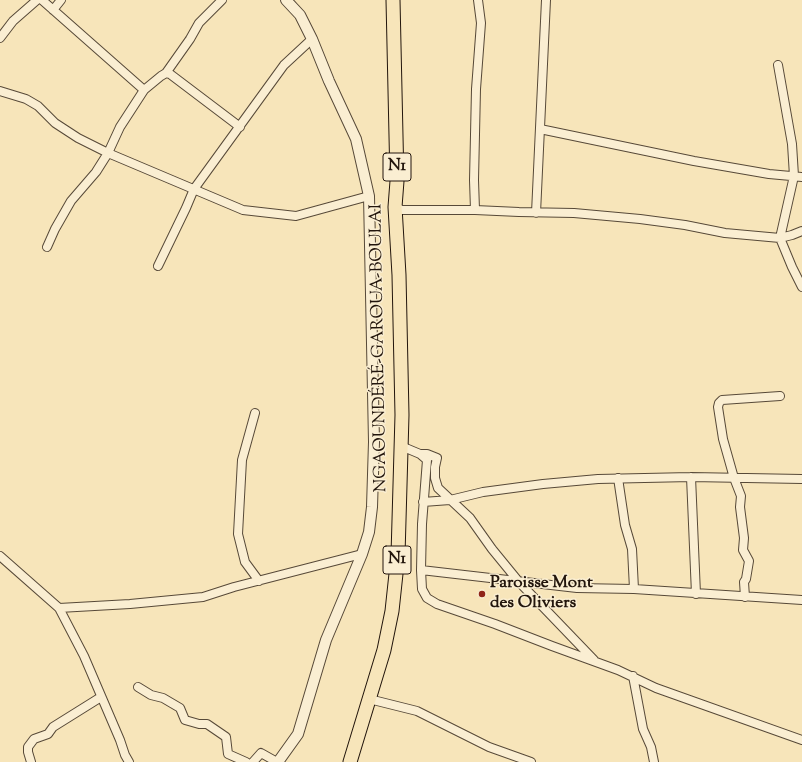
<!DOCTYPE html>
<html>
<head>
<meta charset="utf-8">
<style>
	body { margin:0 }
	canvas { display:block; background:#f7e5ba }
</style>
</head>
<body>
<canvas width="802" height="762"></canvas>
<script>
const g = document.querySelector('canvas').getContext('2d');
g.lineJoin = 'round';
const toPath = rows => new Path2D(rows.map(r => 'M' + r).join(''));
function strokePath(path, color, width, dash) { g.strokeStyle = color; g.lineWidth = width; g.lineCap = dash ? 'butt' : 'round'; g.setLineDash(dash || []); g.stroke(path); }
function drawText(font, color, halo, rows, align = 'center') {
  g.font = font + ' "Sorts Mill Goudy",serif'; g.lineWidth = 3; g.setLineDash([]); g.textBaseline = 'middle'; g.strokeStyle = halo; g.fillStyle = color; for (const [text, x, y, turn = 0] of rows) {
    g.save(); g.translate(x, y); g.rotate((+turn || 0) * Math.PI / 180); g.textAlign = isNaN(turn) ? turn : align; if (halo) g.strokeText(text, 0, 0); g.fillText(text, 0, 0); g.restore();
  }
}
const minor = toPath([
	[42,0,144,90,161,76,166,73,170,74,240,127],
	[53,10,61,0],
	[0,38,13,21,37,0],
	[778,65,792,144,794,176,780,238,792,267,802,287],
	[166,73,190,39,199,23,222,0],
	[0,91,26,99,38,106,55,123,78,138,108,153,243,210,296,216,369,196],
	[540,129,694,161,769,174,802,177],
	[395,207,402,210,475,210,519,212,574,213,640,219,685,225,725,233,780,238,792,235,802,231],
	[475,210,474,180,476,89,481,23,478,0],
	[536,213,546,0],
	[47,247,55,229,71,201,96,172,108,153,120,127,144,90],
	[158,266,186,208,194,189,284,65,312,39],
	[255,413,242,460,238,534,245,562,259,581],
	[401,446,420,454,427,460,422,524,421,570,422,589,427,598,437,604,495,624,552,646,618,670,656,688,802,740],
	[421,454,427,454,437,458,435,467,435,478,438,488,470,518,492,549,519,582,594,660],
	[691,477,696,594],
	[618,478,625,525,632,549,634,589],
	[423,502,450,500,483,492,543,484,598,479,691,477,802,479],
	[0,556,59,608,84,656,120,740,125,755,129,762],
	[421,570,577,588,634,589,802,600],
	[745,597,744,582,746,579,749,561,743,550,744,538,740,507,741,496,734,478,723,439,718,407,719,403,722,400,780,396],
	[59,608,130,604,203,597,234,587,362,554],
	[633,676,643,729,651,747,654,762],
	[138,687,151,695,163,698,180,708,185,720,199,724,207,724,226,737,228,754,246,762],
	[369,699,417,711,489,747,531,762],
	[31,762,28,752,28,747,34,739,48,734,53,727,101,697],
	[253,762,261,753,277,762]
]);
const tertiary = toPath([
	[278,762,298,734,326,640,362,554,369,532,372,507,374,442,369,196,356,139,329,81,312,39,300,15,286,0]
]);
const trunk = toPath([
	[350,762,384,650,392,611,398,555,402,415,399,275,395,207,397,181,393,0]
]);
strokePath(minor, '#574938', 10);
strokePath(tertiary, '#574938', 12);
strokePath(trunk, '#22150c', 15);
strokePath(minor, '#faeed2', 8);
strokePath(tertiary, '#faeed2', 10);
strokePath(trunk, '#f7e5ba', 13);
for (const [x, y, r, color] of [
	[482,594,4,"#8f2418"]
]) { const dot = new Path2D(); dot.arc(x, y, r, 0, 2 * Math.PI); g.fillStyle = color; g.fill(dot); strokePath(dot, '#faeed2', 1.5); }
for (const [x, y, w] of [
	[397,167,28],
	[397,560,28]
]) { const box = new Path2D(); box.roundRect(x - w / 2, y - 14, w, 28, 3); g.fillStyle = '#faeed2'; g.fill(box); strokePath(box, '#22150c', 1); }
drawText('bold 16px', '#22150c', null, [
	["N1",397,167],
	["N1",397,560]
]);
drawText('17px', '#22150c', '#faeed2', [
	["NGAOUNDÉRÉ-GAROUA-BOULAI",380,348,-91]
]);
drawText('bold 17px', '#22150c', '#faeed2', [
	["Paroisse Mont",490,584],
	["des Oliviers",490,604]
], 'left');
</script>
</body>
</html>
